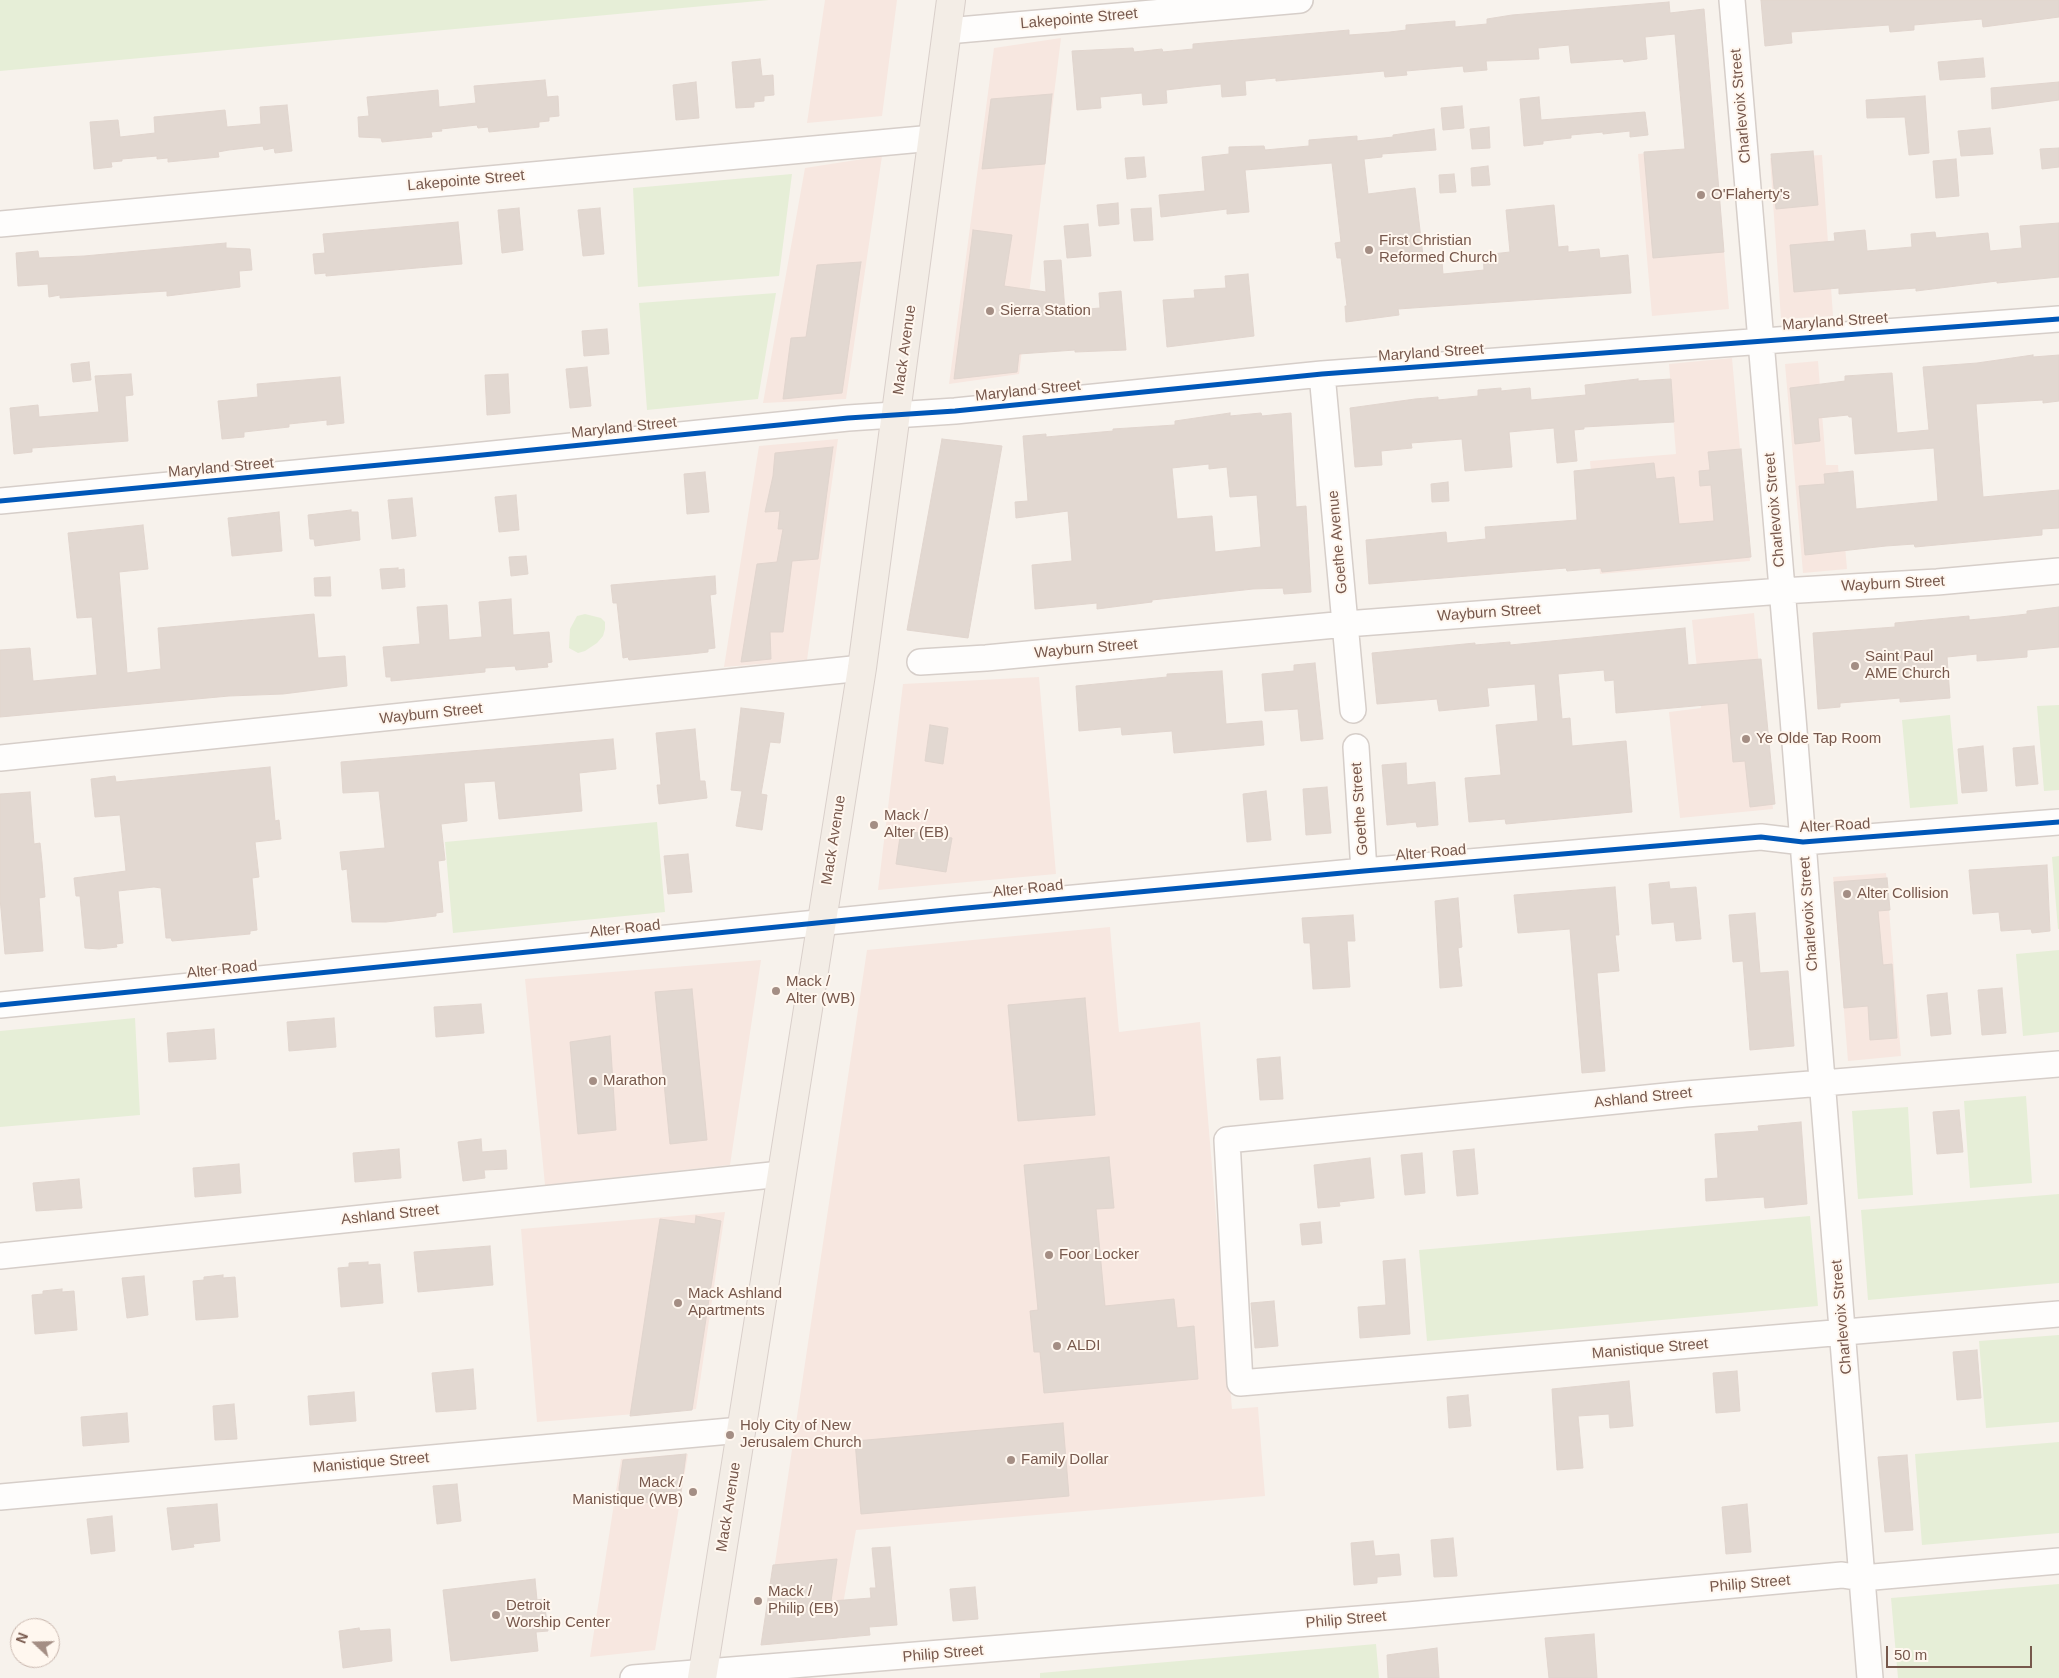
<!DOCTYPE html>
<html>
<head>
<meta charset="utf-8">
<style>
	body { margin:0 }
	#map { position:relative; width:2059px; height:1678px; overflow:hidden; background:#f7f2ec; font-family:Arial,sans-serif }
	canvas { display:block }
	.north { position:absolute; left:10px; top:1618px; width:50px; height:50px; box-sizing:border-box; background:#fff7ef; border:1px solid #c9b7ae; border-radius:50%; rotate:291deg; font-size:14px; font-weight:700; line-height:20px; text-align:center; color:#77584c }
	.north::after { content:''; display:block; margin:auto; width:18px; height:22px; background:#a48e84; clip-path:polygon(50% 0,100% 100%,50% 72%,0 100%) }
	.scale { position:absolute; left:1886px; top:1646px; width:146px; height:22px; box-sizing:border-box; border:2px solid #77584c; border-top:0; padding-left:6px; font-size:15px; line-height:18px; white-space:nowrap; color:#77584c; -webkit-text-stroke:4px #fff7ef; paint-order:stroke }
</style>
</head>
<body>
<div id="map">
<canvas width="2059" height="1678"></canvas>
<div class="north">N</div>
<div class="scale">50 m</div>
</div>
<script>
const g = document.querySelector('canvas').getContext('2d');
g.lineJoin = 'round';
function fill(path, color) { g.fillStyle = color; g.fill(path, 'evenodd'); }
const toPath = rows => new Path2D(rows.map(r => 'M' + r).join(''));
function strokePath(path, color, width, dash) { g.strokeStyle = color; g.lineWidth = width; g.lineCap = dash ? 'butt' : 'round'; g.setLineDash(dash || []); g.stroke(path); }
function drawText(font, color, halo, rows, align = 'center') {
  g.font = font + ' Arial,sans-serif'; g.lineWidth = 4; g.setLineDash([]); g.textBaseline = 'middle'; g.strokeStyle = halo; g.fillStyle = color; for (const [text, x, y, turn = 0] of rows) {
    g.save(); g.translate(x, y); g.rotate((+turn || 0) * Math.PI / 180); g.textAlign = isNaN(turn) ? turn : align; if (halo) g.strokeText(text, 0, 0); g.fillText(text, 0, 0); g.restore();
  }
}
fill(toPath([
	[825,0,897,0,882,116,807,123],
	[1061,38,1019,374,949,384,994,48],
	[1715,147,1729,309,1652,316,1638,154],
	[1822,155,1833,316,1781,319,1770,158],
	[882,156,846,399,763,403,805,168],
	[1732,358,1750,561,1600,574,1590,461,1676,454,1669,364],
	[1818,361,1826,465,1838,465,1847,569,1803,573,1785,364],
	[838,439,807,660,724,667,759,446],
	[1754,613,1773,809,1680,818,1669,712,1701,708,1692,620],
	[1039,677,1056,874,878,890,903,684],
	[1886,873,1901,1056,1848,1061,1833,877],
	[1110,927,1119,1032,1200,1022,1232,1409,1258,1407,1265,1496,856,1530,837,1639,763,1643,867,950],
	[761,960,730,1165,545,1185,525,979],
	[725,1212,696,1409,537,1422,521,1229],
	[688,1454,655,1650,590,1657,621,1459]
]), '#f7e7e0');
fill(toPath([
	[0,0,769,0,0,71],
	[792,174,779,276,638,287,633,188],
	[776,293,758,399,647,410,639,303],
	[585,614,601,618,605,622,605,629,603,636,597,643,585,651,578,653,569,648,570,629,577,616],
	[2059,705,2059,790,2044,791,2037,706],
	[1950,715,1958,804,1910,808,1902,720],
	[657,822,665,912,453,933,445,842],
	[2059,856,2059,929,2058,929,2052,857],
	[2059,950,2059,1032,2023,1036,2016,954],
	[135,1018,140,1115,0,1127,0,1031],
	[2026,1096,2032,1183,1970,1188,1964,1101],
	[1908,1107,1913,1195,1858,1199,1852,1111],
	[2059,1194,2059,1283,1868,1300,1861,1210],
	[1810,1216,1818,1306,1427,1341,1419,1250],
	[2059,1335,2059,1422,1986,1428,1979,1341],
	[2059,1442,2059,1533,1922,1545,1915,1454],
	[2059,1584,2059,1678,1898,1678,1891,1598],
	[1376,1644,1379,1678,1040,1678,1040,1673]
]), '#e6eed7');
const building = toPath([
	[1761,0,2059,0,2059,17,1983,27,1982,19,1914,25,1914,30,1890,32,1889,25,1791,32,1792,43,1765,46,1761,0],
	[1669,2,1670,13,1704,9,1724,252,1653,258,1644,152,1685,149,1675,34,1645,37,1647,59,1624,62,1623,59,1571,63,1569,45,1538,48,1539,59,1486,61,1487,70,1464,72,1463,66,1406,71,1407,75,1385,77,1384,71,1276,81,1276,78,1245,81,1246,95,1222,97,1221,84,1192,87,1166,90,1167,103,1143,105,1142,93,1100,97,1101,108,1077,110,1072,51,1133,48,1134,52,1162,49,1163,52,1193,49,1193,44,1349,30,1349,35,1390,32,1406,30,1406,25,1455,21,1455,27,1487,24,1487,19,1512,15,1669,2],
	[1983,58,1985,77,1940,80,1938,62,1983,58],
	[760,59,762,76,773,75,774,95,764,96,764,101,754,102,754,107,736,108,732,62,760,59],
	[545,80,547,97,558,96,559,116,549,117,549,121,539,122,539,127,489,132,488,127,478,128,477,125,441,129,442,131,431,132,432,137,382,142,381,138,359,137,358,117,369,116,367,97,438,90,439,107,476,103,474,86,545,80],
	[696,82,699,118,676,120,673,85,696,82],
	[2059,82,2059,100,1992,109,1991,88,2059,82],
	[1052,94,1045,164,982,169,991,99,1052,94],
	[1925,96,1929,153,1909,155,1905,117,1867,118,1866,100,1925,96],
	[1539,97,1541,120,1645,112,1648,135,1630,137,1630,131,1603,134,1603,132,1571,135,1571,138,1543,141,1543,144,1524,146,1520,99,1539,97],
	[287,105,292,151,275,153,274,148,264,150,263,146,229,150,218,152,219,157,168,162,168,158,157,159,157,156,122,159,122,161,111,162,112,167,94,169,90,122,118,120,120,137,155,133,154,117,195,113,225,110,227,127,261,124,260,107,287,105],
	[1462,106,1464,128,1443,130,1441,108,1462,106],
	[1489,127,1490,148,1472,149,1470,129,1489,127],
	[1990,128,1993,154,1961,156,1958,131,1990,128],
	[1434,129,1436,150,1382,154,1382,157,1364,159,1368,194,1415,188,1424,264,1442,262,1443,274,1484,270,1483,255,1510,252,1506,210,1554,205,1558,247,1568,246,1568,252,1599,249,1600,258,1628,255,1631,293,1398,309,1399,315,1346,322,1345,306,1347,306,1341,258,1337,258,1335,243,1341,242,1332,163,1245,170,1249,212,1227,214,1227,209,1161,217,1159,195,1205,191,1202,157,1229,154,1229,147,1264,146,1265,150,1309,146,1309,140,1357,136,1357,141,1393,137,1393,135,1434,129],
	[2059,148,2059,167,2042,169,2040,149,2059,148],
	[1813,151,1818,205,1776,209,1771,154,1813,151],
	[1144,157,1146,177,1127,179,1125,158,1144,157],
	[1956,159,1959,196,1936,198,1933,161,1956,159],
	[1488,166,1490,185,1472,186,1471,168,1488,166],
	[1454,174,1456,192,1440,193,1439,175,1454,174],
	[1118,203,1119,224,1099,226,1097,205,1118,203],
	[519,208,523,250,502,253,498,210,519,208],
	[600,208,604,254,583,256,578,210,600,208],
	[1151,208,1153,240,1134,241,1131,209,1151,208],
	[458,222,462,264,326,276,326,273,315,274,313,254,325,253,323,234,458,222],
	[2059,223,2059,277,1997,283,1997,281,1916,291,1916,288,1839,294,1839,288,1794,292,1790,245,1835,241,1834,233,1865,230,1867,251,1912,247,1911,234,1935,232,1936,238,1988,233,1990,251,2022,248,2020,226,2059,223],
	[1088,224,1091,256,1067,258,1064,226,1088,224],
	[973,230,1012,235,1004,286,1046,292,1044,261,1061,260,1065,311,1100,308,1099,293,1121,291,1126,350,1075,352,1075,350,1019,354,1017,372,954,379,973,230],
	[226,243,226,248,250,249,252,270,239,271,240,287,167,296,167,291,60,298,60,295,49,297,48,284,18,286,16,253,38,251,39,258,84,256,226,243],
	[861,262,842,393,783,399,791,338,806,337,817,265,861,262],
	[1248,274,1254,336,1167,347,1163,300,1195,298,1194,290,1226,288,1225,276,1248,274],
	[607,329,609,354,584,356,582,331,607,329],
	[2033,355,2033,357,2059,355,2059,401,2043,403,2043,400,1976,404,1983,497,2059,490,2059,528,2042,529,2042,535,1915,547,1914,544,1886,546,1805,555,1799,486,1825,484,1824,474,1853,471,1856,509,1938,501,1934,448,1855,454,1852,417,1849,417,1848,415,1818,418,1820,441,1795,444,1790,388,1845,381,1845,376,1892,373,1897,433,1929,430,1923,367,1977,363,2033,355],
	[89,362,91,380,73,382,71,364,89,362],
	[587,367,591,406,570,408,566,369,587,367],
	[131,374,133,395,125,396,128,441,32,448,32,452,14,454,10,408,38,405,39,417,99,412,95,376,131,374],
	[508,374,510,413,487,415,485,375,508,374],
	[340,377,344,423,327,425,327,420,289,424,289,427,244,432,244,437,222,439,218,401,258,397,257,384,340,377],
	[1638,379,1638,381,1671,379,1674,422,1584,427,1584,429,1574,430,1577,461,1557,463,1554,428,1509,432,1512,467,1465,471,1462,439,1411,443,1412,448,1381,451,1382,465,1355,467,1350,408,1415,399,1438,397,1438,400,1478,396,1478,390,1501,388,1501,391,1530,388,1531,400,1586,395,1585,385,1638,379],
	[1230,413,1230,416,1261,413,1262,416,1291,413,1296,507,1306,506,1311,592,1284,594,1283,588,1253,589,1152,600,1152,602,1097,609,1097,603,1035,609,1032,565,1072,561,1068,511,1016,518,1015,502,1028,501,1023,436,1046,434,1046,437,1113,431,1113,429,1175,425,1175,421,1230,413],
	[1209,464,1209,469,1227,467,1230,497,1257,495,1261,547,1215,552,1212,516,1177,519,1172,468,1209,464],
	[942,439,1002,446,968,638,907,630,942,439],
	[833,447,818,559,792,561,783,632,770,632,771,659,741,662,757,564,777,562,783,529,778,529,780,511,765,512,773,476,775,453,833,447],
	[1741,449,1751,557,1602,572,1601,568,1567,571,1566,568,1369,584,1366,540,1446,532,1447,543,1486,539,1485,527,1577,520,1574,471,1654,463,1656,479,1674,477,1679,524,1714,521,1711,485,1700,486,1699,471,1710,470,1708,452,1741,449],
	[705,472,709,512,687,514,684,474,705,472],
	[1448,482,1449,501,1432,502,1431,484,1448,482],
	[516,495,519,530,499,532,495,497,516,495],
	[412,498,416,536,392,539,388,500,412,498],
	[351,510,351,512,358,512,360,540,315,546,314,539,310,539,308,515,351,510],
	[279,512,282,551,232,556,228,518,279,512],
	[143,525,148,569,119,572,127,673,161,669,158,628,314,614,318,658,345,656,347,686,283,694,229,696,0,717,0,650,30,648,33,681,97,675,92,617,77,618,68,533,143,525],
	[526,556,528,574,511,576,509,557,526,556],
	[398,568,398,570,404,569,405,587,382,589,380,569,398,568],
	[715,576,716,594,710,595,715,648,708,649,708,652,691,654,629,660,628,657,623,658,617,603,613,603,611,585,715,576],
	[330,577,331,596,315,596,314,578,330,577],
	[511,599,513,635,549,632,552,662,547,663,548,667,516,670,515,666,485,668,485,672,391,681,391,677,386,677,383,647,420,644,417,607,447,605,449,640,482,637,479,602,511,599],
	[2059,607,2059,647,2027,650,2027,657,2004,659,1977,661,1977,654,1947,657,1950,698,1900,702,1900,698,1840,703,1840,707,1818,709,1813,633,1895,627,1895,623,1969,616,1969,620,2000,617,2027,614,2027,611,2059,607],
	[1685,628,1688,665,1761,659,1775,804,1750,807,1745,761,1733,762,1728,703,1616,713,1614,680,1605,681,1604,670,1558,674,1562,719,1570,718,1572,746,1626,741,1632,812,1506,824,1505,819,1469,822,1465,778,1501,775,1496,725,1538,721,1535,684,1487,688,1489,706,1439,711,1437,699,1377,704,1372,653,1475,643,1475,645,1510,642,1510,645,1685,628],
	[1315,663,1323,739,1301,741,1298,709,1265,711,1262,674,1294,671,1294,665,1315,663],
	[1222,671,1226,724,1262,721,1264,745,1174,753,1172,731,1122,735,1121,727,1079,731,1076,686,1167,677,1167,674,1222,671],
	[741,708,784,713,780,743,770,742,761,794,767,795,762,830,736,826,742,791,731,790,741,708],
	[930,725,948,728,943,764,925,761,930,725],
	[695,729,700,781,705,781,707,798,659,804,657,785,661,785,656,733,695,729],
	[613,739,616,769,579,773,582,811,499,819,495,781,464,783,467,821,441,824,445,860,438,861,443,912,436,913,436,916,386,922,352,922,347,869,342,870,340,852,385,848,379,791,343,793,341,762,613,739],
	[1983,746,1987,791,1962,793,1958,749,1983,746],
	[2034,746,2038,784,2016,786,2013,748,2034,746],
	[1406,763,1407,785,1435,782,1438,825,1417,827,1416,822,1387,825,1382,765,1406,763],
	[270,767,275,821,279,820,281,839,255,842,259,877,252,878,257,930,250,931,250,934,172,941,171,938,166,938,161,888,154,887,118,891,123,943,116,944,117,947,99,949,85,948,80,896,76,896,74,878,126,871,120,815,95,817,91,779,115,776,116,782,270,767],
	[1327,787,1331,833,1306,835,1303,789,1327,787],
	[1266,791,1271,840,1247,842,1243,794,1266,791],
	[30,792,34,844,40,843,42,862,45,897,39,898,43,951,5,954,0,898,0,794,30,792],
	[901,830,952,838,946,872,896,864,901,830],
	[688,854,692,892,668,894,664,856,688,854],
	[2047,865,2050,931,2032,933,2031,929,2001,931,1999,912,1973,914,1969,870,2047,865],
	[1887,878,1890,910,1878,911,1883,965,1892,964,1897,1038,1870,1040,1868,1006,1844,1008,1834,882,1887,878],
	[1669,882,1670,889,1696,887,1701,939,1676,941,1674,922,1652,924,1649,884,1669,882],
	[1615,887,1619,935,1615,935,1619,971,1597,973,1605,1071,1582,1073,1570,929,1518,933,1514,895,1615,887],
	[1458,898,1462,947,1458,948,1462,986,1440,988,1435,901,1458,898],
	[1755,913,1760,973,1788,971,1794,1046,1750,1050,1743,961,1733,962,1729,915,1755,913],
	[1353,915,1355,941,1347,941,1350,987,1313,989,1310,943,1304,943,1302,918,1353,915],
	[2002,988,2006,1033,1982,1035,1978,990,2002,988],
	[692,989,707,1140,670,1144,655,992,692,989],
	[1947,993,1951,1034,1931,1036,1927,995,1947,993],
	[1085,998,1095,1115,1018,1121,1008,1005,1085,998],
	[481,1004,484,1033,436,1037,434,1007,481,1004],
	[334,1018,336,1047,289,1051,287,1022,334,1018],
	[214,1029,216,1059,169,1062,167,1033,214,1029],
	[610,1036,616,1130,578,1134,570,1042,610,1036],
	[1280,1057,1283,1099,1260,1100,1257,1059,1280,1057],
	[1959,1110,1963,1152,1937,1154,1933,1112,1959,1110],
	[1801,1122,1807,1204,1765,1208,1764,1197,1706,1201,1705,1179,1718,1178,1715,1134,1759,1131,1758,1126,1801,1122],
	[481,1139,482,1152,506,1150,507,1169,484,1170,485,1178,463,1181,458,1142,481,1139],
	[399,1149,401,1178,355,1182,353,1153,399,1149],
	[1474,1149,1478,1194,1457,1196,1453,1151,1474,1149],
	[1422,1153,1425,1193,1405,1195,1401,1155,1422,1153],
	[1109,1157,1114,1208,1096,1209,1105,1306,1174,1299,1177,1328,1194,1326,1198,1379,1044,1393,1040,1352,1034,1352,1030,1311,1038,1310,1024,1165,1109,1157],
	[1370,1158,1374,1198,1339,1202,1340,1206,1318,1208,1314,1165,1370,1158],
	[239,1164,241,1193,195,1197,193,1168,239,1164],
	[79,1179,82,1208,36,1211,33,1183,79,1179],
	[696,1216,721,1221,692,1410,630,1416,660,1219,695,1224,696,1216],
	[1320,1222,1322,1243,1302,1245,1300,1224,1320,1222],
	[490,1246,493,1285,418,1292,414,1252,490,1246],
	[1405,1259,1410,1334,1360,1338,1358,1307,1386,1305,1383,1261,1405,1259],
	[368,1262,368,1265,380,1264,383,1303,341,1307,338,1268,349,1267,349,1263,368,1262],
	[223,1275,223,1278,235,1277,238,1317,196,1320,193,1281,204,1280,204,1277,223,1275],
	[144,1276,148,1315,127,1318,122,1278,144,1276],
	[62,1289,62,1292,74,1291,77,1330,35,1334,32,1295,43,1294,43,1291,62,1289],
	[1274,1301,1278,1346,1255,1348,1251,1303,1274,1301],
	[1977,1350,1981,1398,1957,1400,1953,1352,1977,1350],
	[473,1369,476,1409,436,1412,432,1373,473,1369],
	[1737,1371,1740,1411,1716,1413,1713,1373,1737,1371],
	[1629,1381,1633,1426,1610,1428,1609,1414,1578,1416,1583,1468,1557,1470,1552,1389,1629,1381],
	[354,1392,356,1421,310,1425,308,1396,354,1392],
	[1468,1395,1471,1426,1449,1428,1447,1397,1468,1395],
	[234,1404,237,1439,215,1440,213,1406,234,1404],
	[127,1413,129,1442,83,1446,81,1417,127,1413],
	[1063,1423,1069,1496,861,1514,855,1441,1063,1423],
	[686,1454,680,1499,620,1505,619,1488,623,1460,686,1454],
	[1907,1455,1913,1530,1885,1532,1878,1457,1907,1455],
	[457,1484,461,1521,437,1524,433,1486,457,1484],
	[217,1504,220,1541,193,1544,194,1547,172,1550,167,1508,217,1504],
	[1747,1504,1751,1552,1726,1554,1722,1507,1747,1504],
	[112,1516,115,1551,91,1554,87,1519,112,1516],
	[1453,1538,1457,1576,1434,1577,1431,1540,1453,1538],
	[1373,1541,1375,1556,1399,1554,1401,1575,1377,1577,1377,1583,1354,1585,1351,1543,1373,1541],
	[890,1547,897,1625,869,1627,870,1635,761,1645,773,1565,837,1559,831,1601,871,1598,870,1588,876,1588,872,1548,890,1547],
	[535,1579,537,1600,544,1599,548,1631,536,1632,538,1651,451,1661,443,1590,535,1579],
	[975,1587,978,1619,953,1621,950,1589,975,1587],
	[359,1628,360,1631,390,1629,392,1661,343,1668,339,1631,359,1628],
	[1594,1634,1597,1678,1549,1678,1545,1638,1594,1634],
	[1437,1648,1439,1678,1388,1678,1387,1655,1437,1648]
]);
fill(building, '#e2d8d1');
strokePath(building, '#e1d5ce', 1);
const minor = toPath([
	[1732,0,1793,718,1870,1678],
	[947,31,1300,0],
	[0,224,933,138],
	[1322,374,1353,710],
	[0,501,443,459,848,418,955,411,1322,374,2059,319],
	[920,662,986,658,1346,624,1782,591,1937,582,2059,571],
	[1356,747,1364,871],
	[0,758,862,668],
	[0,1005,956,909,1364,871,1761,837,1803,842,2059,822],
	[2059,1064,1686,1094,1227,1140,1240,1383,2059,1314],
	[0,1256,781,1174],
	[0,1497,741,1430],
	[633,1678,1408,1615,1842,1575,1862,1578,2059,1561]
]);
const major = toPath([
	[702,1678,862,668,951,0]
]);
strokePath(minor, '#d6cec9', 28);
strokePath(major, '#d9cfca', 30);
strokePath(minor, '#fefdfc', 25);
strokePath(major, '#f3ede6', 28);
strokePath(toPath([
	[0,501,443,459,848,418,955,411,1322,374,2059,319],
	[0,1005,956,909,1364,871,1761,837,1803,842,2059,822]
]), '#0057b8', 5);
for (const [x, y, r, color] of [
	[1701,195,5,"#a48e84"],
	[1369,250,5,"#a48e84"],
	[990,311,5,"#a48e84"],
	[1855,666,5,"#a48e84"],
	[1746,739,5,"#a48e84"],
	[874,825,5,"#a48e84"],
	[1847,894,5,"#a48e84"],
	[776,991,5,"#a48e84"],
	[593,1081,5,"#a48e84"],
	[1049,1255,5,"#a48e84"],
	[678,1303,5,"#a48e84"],
	[1057,1346,5,"#a48e84"],
	[730,1435,5,"#a48e84"],
	[1011,1460,5,"#a48e84"],
	[693,1492,5,"#a48e84"],
	[758,1601,5,"#a48e84"],
	[496,1615,5,"#a48e84"]
]) { const dot = new Path2D(); dot.arc(x, y, r, 0, 2 * Math.PI); g.fillStyle = color; g.fill(dot); strokePath(dot, '#fff7ef', 2); }
drawText('15px', '#77584c', '#fff7ef', [
	["Lakepointe Street",1079,19,-5],
	["Charlevoix Street",1741,106,-95],
	["Lakepointe Street",466,181,-5],
	["Maryland Street",1835,322,-4],
	["Mack Avenue",905,350,-82],
	["Maryland Street",1431,353,-4],
	["Maryland Street",1028,391,-6],
	["Maryland Street",624,428,-6],
	["Maryland Street",221,468,-5],
	["Charlevoix Street",1775,510,-95],
	["Goethe Avenue",1338,542,-95],
	["Wayburn Street",1893,584,-3],
	["Wayburn Street",1489,613,-4],
	["Wayburn Street",1086,649,-5],
	["Wayburn Street",431,714,-6],
	["Goethe Street",1360,809,-94],
	["Alter Road",1835,826,-3],
	["Mack Avenue",834,840,-81],
	["Alter Road",1431,853,-5],
	["Alter Road",1028,889,-6],
	["Charlevoix Street",1809,914,-94],
	["Alter Road",625,929,-6],
	["Alter Road",222,970,-6],
	["Ashland Street",1643,1098,-6],
	["Ashland Street",390,1215,-6],
	["Charlevoix Street",1842,1317,-95],
	["Manistique Street",1650,1349,-5],
	["Manistique Street",371,1463,-5],
	["Mack Avenue",729,1507,-81],
	["Philip Street",1750,1584,-5],
	["Philip Street",1346,1620,-5],
	["Philip Street",943,1654,-5]
]);
drawText('15px', '#77584c', '#fff7ef', [
	["O'Flaherty's",1711,195],
	["First Christian",1379,241],
	["Reformed Church",1379,258],
	["Sierra Station",1000,311],
	["Saint Paul",1865,657],
	["AME Church",1865,674],
	["Ye Olde Tap Room",1756,739],
	["Mack /",884,816],
	["Alter (EB)",884,833],
	["Alter Collision",1857,894],
	["Mack /",786,982],
	["Alter (WB)",786,999],
	["Marathon",603,1081],
	["Foor Locker",1059,1255],
	["Mack Ashland",688,1294],
	["Apartments",688,1311],
	["ALDI",1067,1346],
	["Holy City of New",740,1426],
	["Jerusalem Church",740,1443],
	["Family Dollar",1021,1460],
	["Mack /",683,1483,"right"],
	["Manistique (WB)",683,1500,"right"],
	["Mack /",768,1592],
	["Philip (EB)",768,1609],
	["Detroit",506,1606],
	["Worship Center",506,1623]
], 'left');
</script>
</body>
</html>
